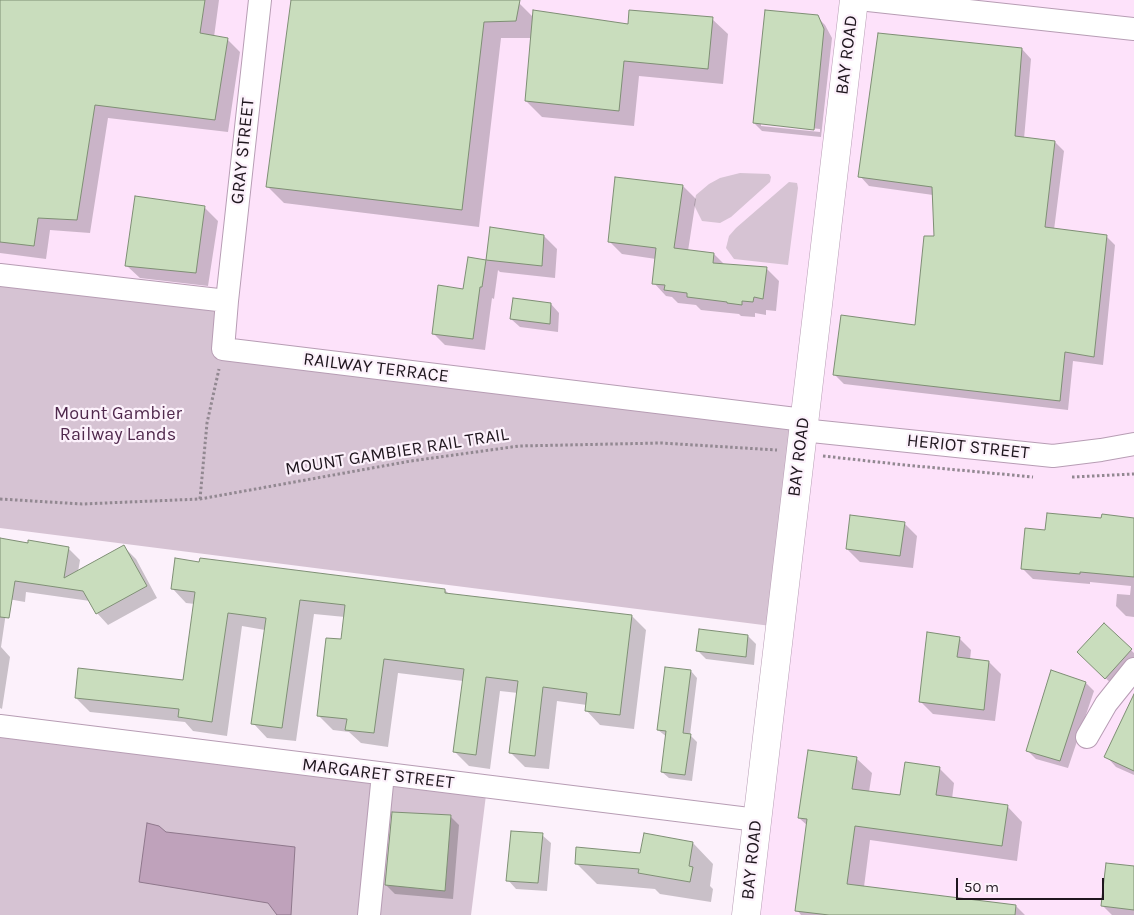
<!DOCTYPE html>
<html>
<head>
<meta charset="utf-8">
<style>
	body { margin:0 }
	#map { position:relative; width:1134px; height:915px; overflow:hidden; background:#fcf1fb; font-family:Karla,sans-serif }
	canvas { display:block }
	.scale { position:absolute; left:956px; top:878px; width:148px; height:22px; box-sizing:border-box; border:2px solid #1f161e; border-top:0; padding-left:6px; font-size:15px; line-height:18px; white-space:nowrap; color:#1f161e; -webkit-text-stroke:4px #fcf1fb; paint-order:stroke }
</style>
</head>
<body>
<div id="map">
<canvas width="1134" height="915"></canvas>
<div class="scale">50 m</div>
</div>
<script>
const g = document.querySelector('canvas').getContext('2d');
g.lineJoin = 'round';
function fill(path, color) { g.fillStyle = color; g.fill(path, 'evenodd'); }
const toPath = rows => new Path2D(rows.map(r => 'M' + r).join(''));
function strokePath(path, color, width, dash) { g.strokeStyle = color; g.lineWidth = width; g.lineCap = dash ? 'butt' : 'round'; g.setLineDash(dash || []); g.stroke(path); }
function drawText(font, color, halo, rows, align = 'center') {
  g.font = font + ' Karla,sans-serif'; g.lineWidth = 4.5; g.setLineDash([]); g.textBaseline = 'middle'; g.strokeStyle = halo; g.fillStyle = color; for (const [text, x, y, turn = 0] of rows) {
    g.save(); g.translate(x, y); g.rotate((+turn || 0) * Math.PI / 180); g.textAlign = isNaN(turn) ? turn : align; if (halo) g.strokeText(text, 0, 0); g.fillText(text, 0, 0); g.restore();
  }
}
fill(toPath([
	[0,0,1134,0,1134,915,746,915,800,453,215,356,0,284]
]), '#fde2fa');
fill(toPath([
	[740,173,769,174,771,177,770,182,731,217,720,223,702,221,694,205,696,195,709,184,720,178],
	[789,182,797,183,798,188,788,265,734,259,726,248,729,236,736,228],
	[0,284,219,307,215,356,796,426,771,626,0,528],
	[0,726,487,787,471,915,0,915]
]), '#d6c3d3');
const water = toPath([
	[147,823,159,826,166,832,295,847,291,915,277,915,268,903,139,882,147,823]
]);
fill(water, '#bfa2bb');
strokePath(water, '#8f788c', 1);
fill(toPath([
	[0,0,219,0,214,37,227,39,240,52,228,132,108,118,90,233,50,230,46,259,0,253],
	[292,0,514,0,519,3,534,18,629,25,712,19,728,34,723,84,639,76,634,126,542,117,526,101,532,38,501,38,479,227,284,203,267,186],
	[817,17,825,25,832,38,821,137,762,131,754,123],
	[761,123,820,129,820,132,761,126],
	[1022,49,1031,59,1024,139,1055,142,1064,151,1054,230,1106,236,1115,245,1103,365,1073,361,1068,410,844,384,835,375,916,326,936,237,933,195,869,186,860,176],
	[616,179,683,186,696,199,688,251,714,254,725,265,766,268,779,281,776,311,766,310,766,315,755,313,755,317,741,316,739,314,701,310,696,305,678,303,672,297,666,296,654,283,656,259,622,254,609,241],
	[205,208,218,221,208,286,140,278,127,266],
	[491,228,544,236,557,249,555,278,500,272,498,270,494,299,492,298,485,350,445,345,433,333,464,290,469,259,487,261],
	[551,304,559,313,558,332,520,327,511,319],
	[1102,519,1134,519,1134,617,1126,616,1116,606,1117,594,1130,595,1131,586,1090,582,1090,584,1033,579,1022,568,1046,531],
	[904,523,917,536,913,568,860,562,847,549],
	[0,539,68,548,80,560,78,572,124,547,136,559,157,598,108,625,97,613,90,601,26,592,25,602,8,599,1,647,10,657,2,709,0,708],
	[172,588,445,590,450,595,632,616,646,630,634,729,600,725,586,710,587,705,557,701,549,769,525,767,510,752,518,693,500,691,490,769,469,766,455,752,463,681,398,673,388,747,361,743,349,732,333,730,318,715,342,641,345,617,314,614,296,741,267,738,253,723,265,630,242,626,227,736,193,731,185,722,90,712,76,698,184,681,195,604,186,603],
	[1104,625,1134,653,1134,665,1114,686,1087,661],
	[748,636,756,644,754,665,706,659,698,651],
	[959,638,971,650,970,660,989,662,1001,674,995,721,933,714,921,702],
	[691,671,697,678,690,735,697,742,692,781,669,778,662,772,667,737,658,730],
	[1086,683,1094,691,1068,768,1036,759,1027,750],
	[1134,697,1134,775,1116,767,1106,756],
	[856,758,872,773,869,792,901,797,939,768,954,783,952,799,1007,806,1022,822,1017,861,870,840,864,887,1016,906,1025,915,801,915,797,910,808,826,799,818],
	[450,816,459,825,453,899,395,894,386,885],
	[542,835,551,843,547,891,516,889,508,880],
	[693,843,713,864,710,886,713,889,711,902,660,894,655,889,597,884,576,863,641,855],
	[1134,867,1134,915,1112,915,1103,906]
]), '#0003');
const building = toPath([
	[0,0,205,0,200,33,228,38,215,120,95,105,77,220,38,218,34,246,0,242,0,0],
	[291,0,520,0,516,21,484,22,462,210,266,187,291,0],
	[533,10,628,24,629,10,713,17,708,69,624,61,619,111,525,101,533,10],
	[765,10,818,15,824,29,814,130,753,123,765,10],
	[878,33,1022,48,1015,136,1055,141,1045,227,1107,235,1094,357,1065,352,1060,401,833,375,841,315,915,325,924,236,934,236,932,187,858,177,878,33],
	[615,177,683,185,674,248,714,253,713,263,767,267,763,299,754,297,753,302,742,301,742,305,727,303,727,302,687,297,687,293,664,290,665,285,652,284,656,248,608,242,615,177],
	[135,196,205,206,196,273,125,266,135,196],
	[490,227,544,235,542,266,486,260,490,227],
	[468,257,486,260,482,287,480,287,473,339,432,334,438,285,463,289,468,257],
	[513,298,551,303,550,324,510,319,513,298],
	[1047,513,1101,518,1102,514,1134,518,1134,577,1080,572,1080,574,1021,569,1025,528,1045,530,1047,513],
	[850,515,905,522,900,556,846,549,850,515],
	[0,538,28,543,28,540,69,547,64,578,124,545,147,586,96,614,83,591,15,581,9,618,0,617,0,538],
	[175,558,199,562,200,558,445,589,445,593,632,615,620,715,585,711,587,693,543,687,535,756,509,753,518,681,486,677,476,755,453,752,464,669,384,659,374,733,345,730,347,719,317,716,326,638,341,639,345,605,300,600,282,728,251,724,266,618,228,613,212,722,178,717,179,709,75,698,78,668,183,680,195,592,171,589,175,558],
	[1104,623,1132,649,1105,679,1077,652,1104,623],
	[699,629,748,635,746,657,696,651,699,629],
	[927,632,960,637,957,657,989,661,984,710,919,702,927,632],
	[665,667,691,670,683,733,691,734,685,775,661,772,666,731,657,730,665,667],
	[1051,670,1086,682,1060,761,1026,751,1051,670],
	[1134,694,1134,771,1104,757,1134,694],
	[808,750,857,757,852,789,900,795,905,762,940,767,936,795,1008,805,1002,846,855,826,847,884,1016,905,1015,915,829,915,795,911,807,819,798,818,808,750],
	[392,812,451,815,445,891,385,885,392,812],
	[511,831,543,833,538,883,506,881,511,831],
	[644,833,693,842,689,866,693,867,690,882,638,873,639,869,575,864,576,847,640,853,644,833],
	[1106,863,1134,866,1134,910,1101,906,1106,863]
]);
fill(building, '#c9ddbd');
strokePath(building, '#7f8f75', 1);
const minor = toPath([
	[868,0,1134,29],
	[0,275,227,301,223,349,804,420],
	[227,301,260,0],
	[802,430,1053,456,1101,450,1134,444],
	[0,726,757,820],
	[1087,737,1106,704,1134,669],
	[369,915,383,774]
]);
const major = toPath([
	[746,915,854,0]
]);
strokePath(minor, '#b79db4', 24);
strokePath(major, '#b79db4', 29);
strokePath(toPath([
	[823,456,905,465,1033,477],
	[1072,477,1134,474],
	[0,499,82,504,200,499,411,461,519,446,661,443,777,450],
	[200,499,207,423,219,369]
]), '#928891', 3, [2.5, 2.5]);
strokePath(minor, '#fff', 22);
strokePath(major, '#fff', 28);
drawText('18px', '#1f161e', '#fcf1fb', [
	["BAY ROAD",847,55,-83],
	["GRAY STREET",243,151,-84],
	["RAILWAY TERRACE",376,368,7],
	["HERIOT STREET",968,447,6],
	["MOUNT GAMBIER RAIL TRAIL",397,452,-9],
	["BAY ROAD",799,457,-83],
	["MARGARET STREET",378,774,7],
	["BAY ROAD",752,860,-84]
]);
drawText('18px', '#50294d', '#fcf1fb', [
	["Mount Gambier",118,414],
	["Railway Lands",118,435]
]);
</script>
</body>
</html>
